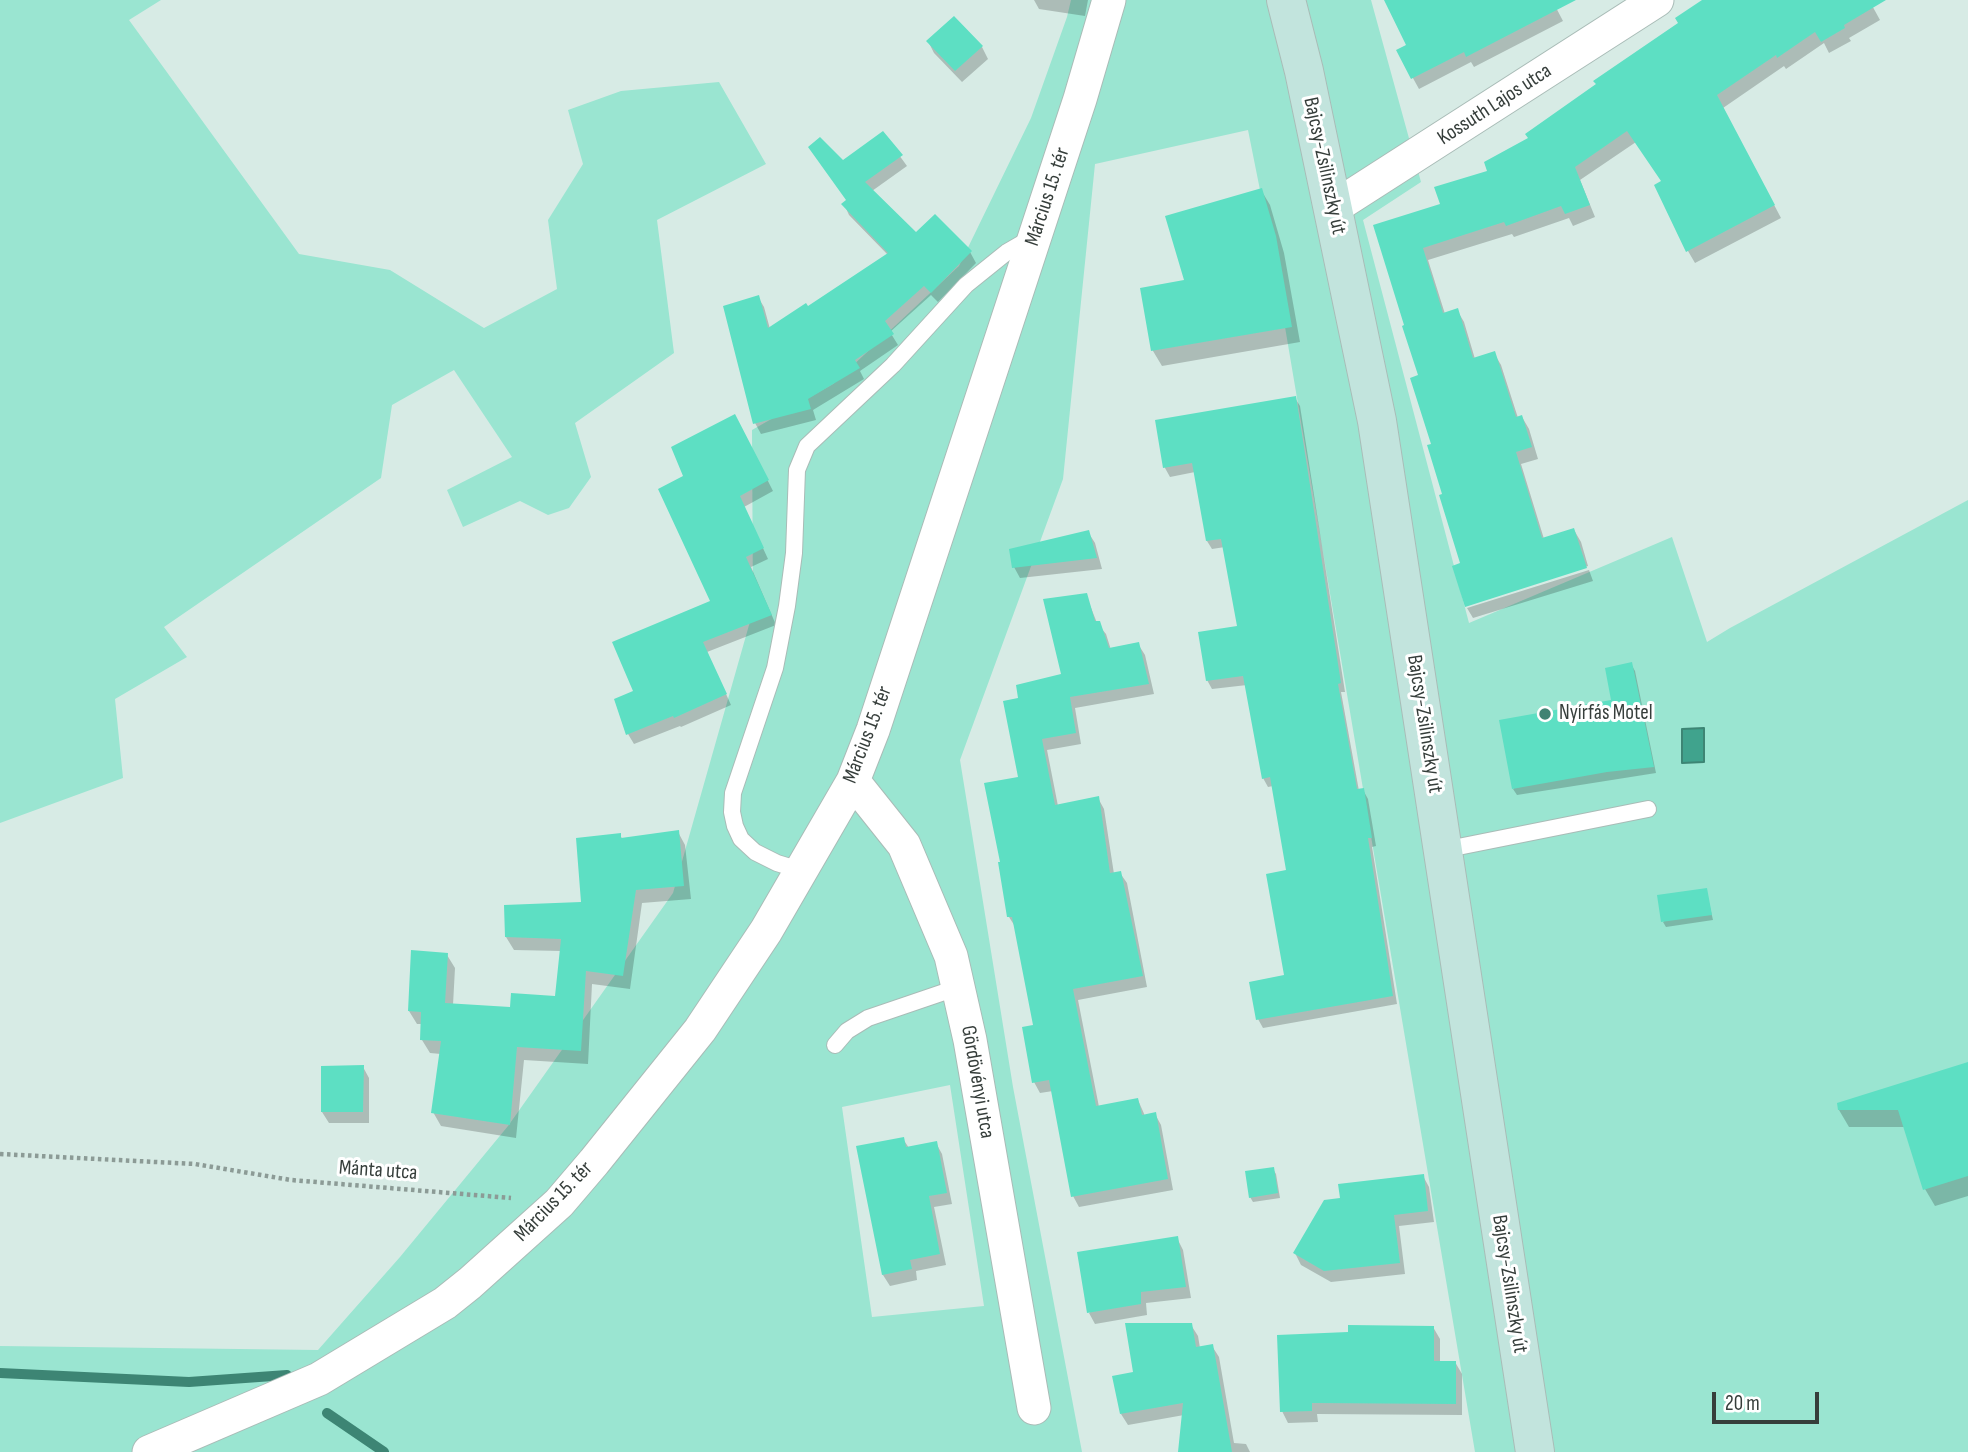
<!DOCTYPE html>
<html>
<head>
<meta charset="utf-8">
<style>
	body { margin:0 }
	#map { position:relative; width:1968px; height:1452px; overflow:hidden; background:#d7ebe5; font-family:"Sofia Sans Condensed",sans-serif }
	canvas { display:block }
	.scale { position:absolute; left:1712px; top:1392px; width:107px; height:32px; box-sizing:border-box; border:4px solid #363e3b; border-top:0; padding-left:9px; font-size:21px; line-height:24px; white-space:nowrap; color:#363e3b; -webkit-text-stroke:5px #fff; paint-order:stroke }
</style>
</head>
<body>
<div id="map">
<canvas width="1968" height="1452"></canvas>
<div class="scale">20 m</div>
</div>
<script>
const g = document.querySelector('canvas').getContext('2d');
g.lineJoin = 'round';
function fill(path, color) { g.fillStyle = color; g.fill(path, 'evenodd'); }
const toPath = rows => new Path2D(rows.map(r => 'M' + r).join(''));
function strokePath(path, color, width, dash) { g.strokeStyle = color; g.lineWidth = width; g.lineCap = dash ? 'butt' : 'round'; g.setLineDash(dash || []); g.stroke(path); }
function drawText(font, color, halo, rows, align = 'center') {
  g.font = font + ' "Sofia Sans Condensed",sans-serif'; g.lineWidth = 6; g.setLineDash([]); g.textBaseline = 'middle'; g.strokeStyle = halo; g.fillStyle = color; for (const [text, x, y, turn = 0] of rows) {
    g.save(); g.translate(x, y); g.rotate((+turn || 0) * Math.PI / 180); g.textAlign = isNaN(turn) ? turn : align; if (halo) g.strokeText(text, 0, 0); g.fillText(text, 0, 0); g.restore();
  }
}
fill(toPath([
	[0,0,161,0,129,20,299,254,390,270,484,328,557,289,548,220,583,164,568,110,621,91,719,82,766,164,657,220,674,353,575,423,591,477,569,508,548,515,520,501,463,527,447,490,512,457,454,370,392,405,381,478,164,627,187,657,115,699,123,778,0,823],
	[1071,0,1371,0,1421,182,1363,220,1469,623,1672,537,1707,642,1730,628,1968,500,1968,1452,1475,1452,1272,250,1248,130,1095,164,1063,479,960,760,1013,1087,1082,1452,0,1452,0,1346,318,1350,400,1257,508,1126,673,893,753,611,752,430,833,384,959,266,1031,118,1067,17],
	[950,1085,984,1306,872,1317,842,1107]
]), '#9ae5d1');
const water = toPath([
	[1704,728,1704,762,1682,763,1682,729,1704,728]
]);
fill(water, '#40a38d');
strokePath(water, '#3d8574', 2);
fill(toPath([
	[1034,0,1088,0,1085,16,1039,9],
	[1386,0,1552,0,1563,21,1474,67,1471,62,1419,89,1398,51,1409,45],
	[1705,0,1869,0,1880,20,1849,38,1851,41,1829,53,1824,43,1786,69,1784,66,1723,108,1781,218,1695,263,1688,251,1663,182,1636,142,1580,180,1595,217,1573,226,1569,218,1514,237,1512,234,1428,260,1445,314,1457,310,1464,322,1475,359,1494,353,1501,365,1518,418,1522,417,1529,429,1538,459,1521,464,1544,539,1574,530,1581,542,1588,566,1466,605,1462,565,1444,495,1420,377,1407,326,1375,226,1442,205,1489,172,1680,24],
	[954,18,982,47,988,59,962,82,934,53,928,41],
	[883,133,907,166,872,191,916,235,970,252,976,263,938,302,931,295,890,332,898,345,860,371,864,379,813,410,816,420,761,434,755,423,758,297,764,307,770,329,807,308,888,255,849,215,844,204,848,202,842,162],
	[1261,190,1270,205,1284,253,1300,342,1162,366,1153,351,1142,290,1186,282],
	[1295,398,1300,406,1345,692,1341,692,1359,791,1363,790,1368,799,1376,846,1372,847,1397,1004,1263,1028,1258,1019,1287,977,1288,872,1273,786,1268,787,1263,778,1247,685,1212,689,1207,680,1239,628,1225,547,1212,549,1207,541,1195,472,1170,477,1165,468,1157,422],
	[740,426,773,491,744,507,768,559,751,567,776,625,707,652,731,705,681,727,680,726,634,744,628,734,635,692,713,602,685,476],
	[1088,532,1095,543,1102,569,1020,578,1014,567],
	[1589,570,1593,581,1473,618,1467,608],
	[1086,595,1097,623,1106,634,1111,650,1138,644,1145,655,1154,694,1075,708,1081,744,1047,750,1058,806,1098,798,1104,809,1114,874,1120,873,1127,883,1147,987,1078,1000,1099,1107,1138,1100,1145,1116,1155,1114,1161,1125,1173,1190,1079,1207,1073,1196,1053,1091,1040,1093,1034,1082,1035,1027,1016,928,1009,917,1020,778,1020,699,1063,675],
	[1631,664,1635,671,1656,773,1517,795,1513,789,1613,701],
	[678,832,685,845,691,899,642,903,630,989,592,984,588,1064,524,1060,516,1138,441,1126,433,1112,441,1054,430,1053,422,1040,423,1024,417,1024,409,1011,447,955,455,968,453,1005,511,1009,556,998,562,951,514,950,506,937,583,904,620,835,623,840],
	[1706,890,1713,920,1666,927,1663,922],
	[363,1067,369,1078,369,1123,329,1123,322,1112],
	[1968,1098,1968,1196,1935,1206,1925,1189,1905,1127,1849,1127,1839,1110],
	[903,1139,909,1148,936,1143,942,1154,952,1204,934,1207,946,1265,916,1271,917,1280,890,1286,883,1275],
	[1273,1169,1276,1174,1280,1198,1253,1202,1250,1197],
	[1423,1176,1429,1187,1434,1222,1399,1226,1405,1274,1331,1282,1301,1265,1295,1253,1342,1200],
	[1177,1238,1183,1250,1191,1298,1146,1303,1147,1315,1095,1324,1089,1313],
	[1191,1325,1198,1336,1200,1348,1212,1346,1219,1357,1234,1443,1246,1444,1250,1452,1180,1452,1184,1415,1128,1425,1121,1414,1136,1373],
	[1433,1327,1440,1339,1440,1362,1455,1362,1462,1374,1462,1415,1317,1414,1318,1422,1288,1423,1282,1411]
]), '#0003');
strokePath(toPath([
	[0,1373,189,1382,287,1375],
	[327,1413,384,1452]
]), '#3d8574', 10);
fill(toPath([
	[1384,0,1576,0,1466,57,1464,52,1411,79,1396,50,1406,45],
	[1702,0,1886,0,1844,25,1845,28,1821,42,1815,32,1777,58,1776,55,1717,95,1775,205,1686,252,1654,185,1661,181,1627,131,1575,167,1590,205,1565,214,1561,206,1506,226,1504,222,1423,248,1443,313,1458,308,1473,358,1495,351,1516,417,1522,415,1532,447,1516,452,1542,538,1574,528,1587,568,1465,607,1452,566,1460,563,1439,495,1442,494,1427,445,1431,444,1410,378,1418,375,1402,326,1404,325,1373,225,1440,204,1434,187,1487,171,1484,162,1528,138,1525,134,1596,84,1593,81,1678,23,1675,18],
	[954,16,983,46,955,71,926,41],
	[883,131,903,155,865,182,916,232,935,214,972,251,931,293,924,286,885,321,894,334,855,360,860,368,808,399,811,409,753,424,723,306,759,295,768,328,806,303,808,306,888,253,841,204,846,200,808,147,820,137,843,160],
	[1262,188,1276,236,1292,327,1151,351,1140,288,1184,280,1165,216],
	[1296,396,1341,683,1338,684,1357,789,1364,788,1372,838,1368,838,1393,996,1256,1020,1249,982,1284,975,1266,874,1286,870,1270,777,1262,779,1243,676,1206,681,1198,632,1237,626,1221,539,1206,541,1192,463,1163,468,1155,420],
	[735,414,769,480,740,496,764,548,746,557,772,615,703,642,727,694,674,718,673,716,626,735,614,699,633,691,612,642,710,601,658,489,683,476,671,447],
	[1089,530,1097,558,1012,568,1009,549],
	[1087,593,1095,621,1100,621,1109,648,1139,642,1149,684,1070,697,1076,733,1042,739,1055,805,1099,796,1110,873,1121,871,1143,976,1073,989,1096,1106,1138,1098,1142,1115,1156,1112,1168,1179,1071,1197,1049,1080,1032,1083,1022,1027,1033,1025,1012,917,1007,917,998,862,1000,862,984,783,1018,777,1003,701,1018,698,1016,685,1061,674,1043,599],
	[1632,662,1654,767,1607,772,1512,789,1499,720,1611,700,1605,668],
	[679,830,684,886,636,890,623,976,586,971,581,1051,517,1047,510,1125,431,1113,441,1041,420,1040,421,1012,408,1011,411,950,448,953,445,1003,510,1007,511,993,555,996,561,939,505,937,504,905,581,902,576,838,621,833,621,838],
	[1707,888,1712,915,1661,922,1657,895],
	[1968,1062,1968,1176,1923,1190,1898,1110,1838,1110,1837,1103],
	[364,1065,363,1112,321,1112,321,1066],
	[904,1137,906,1147,937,1141,947,1193,929,1196,940,1254,910,1260,912,1269,882,1275,856,1146],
	[1274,1167,1278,1193,1249,1198,1245,1171],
	[1424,1174,1428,1211,1394,1215,1400,1263,1324,1271,1293,1253,1324,1200,1340,1198,1338,1184],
	[1178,1236,1186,1287,1141,1292,1141,1304,1087,1313,1077,1252],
	[1125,1323,1192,1323,1196,1347,1213,1344,1232,1452,1178,1452,1183,1403,1120,1414,1112,1376,1133,1372],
	[1348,1325,1434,1326,1434,1361,1456,1361,1456,1404,1312,1403,1312,1411,1280,1412,1277,1335,1348,1332]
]), '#5ddfc3');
const service = toPath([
	[1443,850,1648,809],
	[803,871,777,863,755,852,741,839,735,826,732,812,733,793,775,668,787,606,794,553,797,470,807,446,893,365,966,285,1007,252,1033,237],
	[835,1045,847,1031,868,1018,959,987]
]);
const minor = toPath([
	[1333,208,1657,0],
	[853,781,904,845,951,956,970,1040,1034,1408],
	[149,1452,319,1379,445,1303,470,1283,559,1203,594,1162,700,1030,766,931,853,781,873,730,1080,99,1109,0]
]);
const secondary = toPath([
	[1286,0,1304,71,1377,421,1535,1452]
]);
strokePath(service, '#a9bcb7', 18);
strokePath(minor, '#a9bcb7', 35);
strokePath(secondary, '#a9bcb7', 40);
strokePath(toPath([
	[0,1154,195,1164,291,1180,511,1198]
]), '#8c9b96', 4.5, [3.5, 3.5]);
strokePath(service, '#fff', 16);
strokePath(minor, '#fff', 33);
strokePath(secondary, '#c2e4dd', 38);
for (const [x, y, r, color] of [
	[1545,714,7,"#418373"]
]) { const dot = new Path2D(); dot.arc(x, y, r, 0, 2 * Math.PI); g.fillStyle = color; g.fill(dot); strokePath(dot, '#fff', 2.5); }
drawText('21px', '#363e3b', '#fff', [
	["Kossuth Lajos utca",1495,105,-33],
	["Bajcsy-Zsilinszky út",1324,166,78],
	["Március 15. tér",1048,197,-72],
	["Bajcsy-Zsilinszky út",1424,724,81],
	["Március 15. tér",868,735,-69],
	["Gördövényi utca",977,1082,80],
	["Mánta utca",378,1171,4],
	["Március 15. tér",554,1202,-46],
	["Bajcsy-Zsilinszky út",1509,1284,81]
]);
drawText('21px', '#363e3b', '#fff', [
	["Nyírfás Motel",1559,714]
], 'left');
</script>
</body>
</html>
